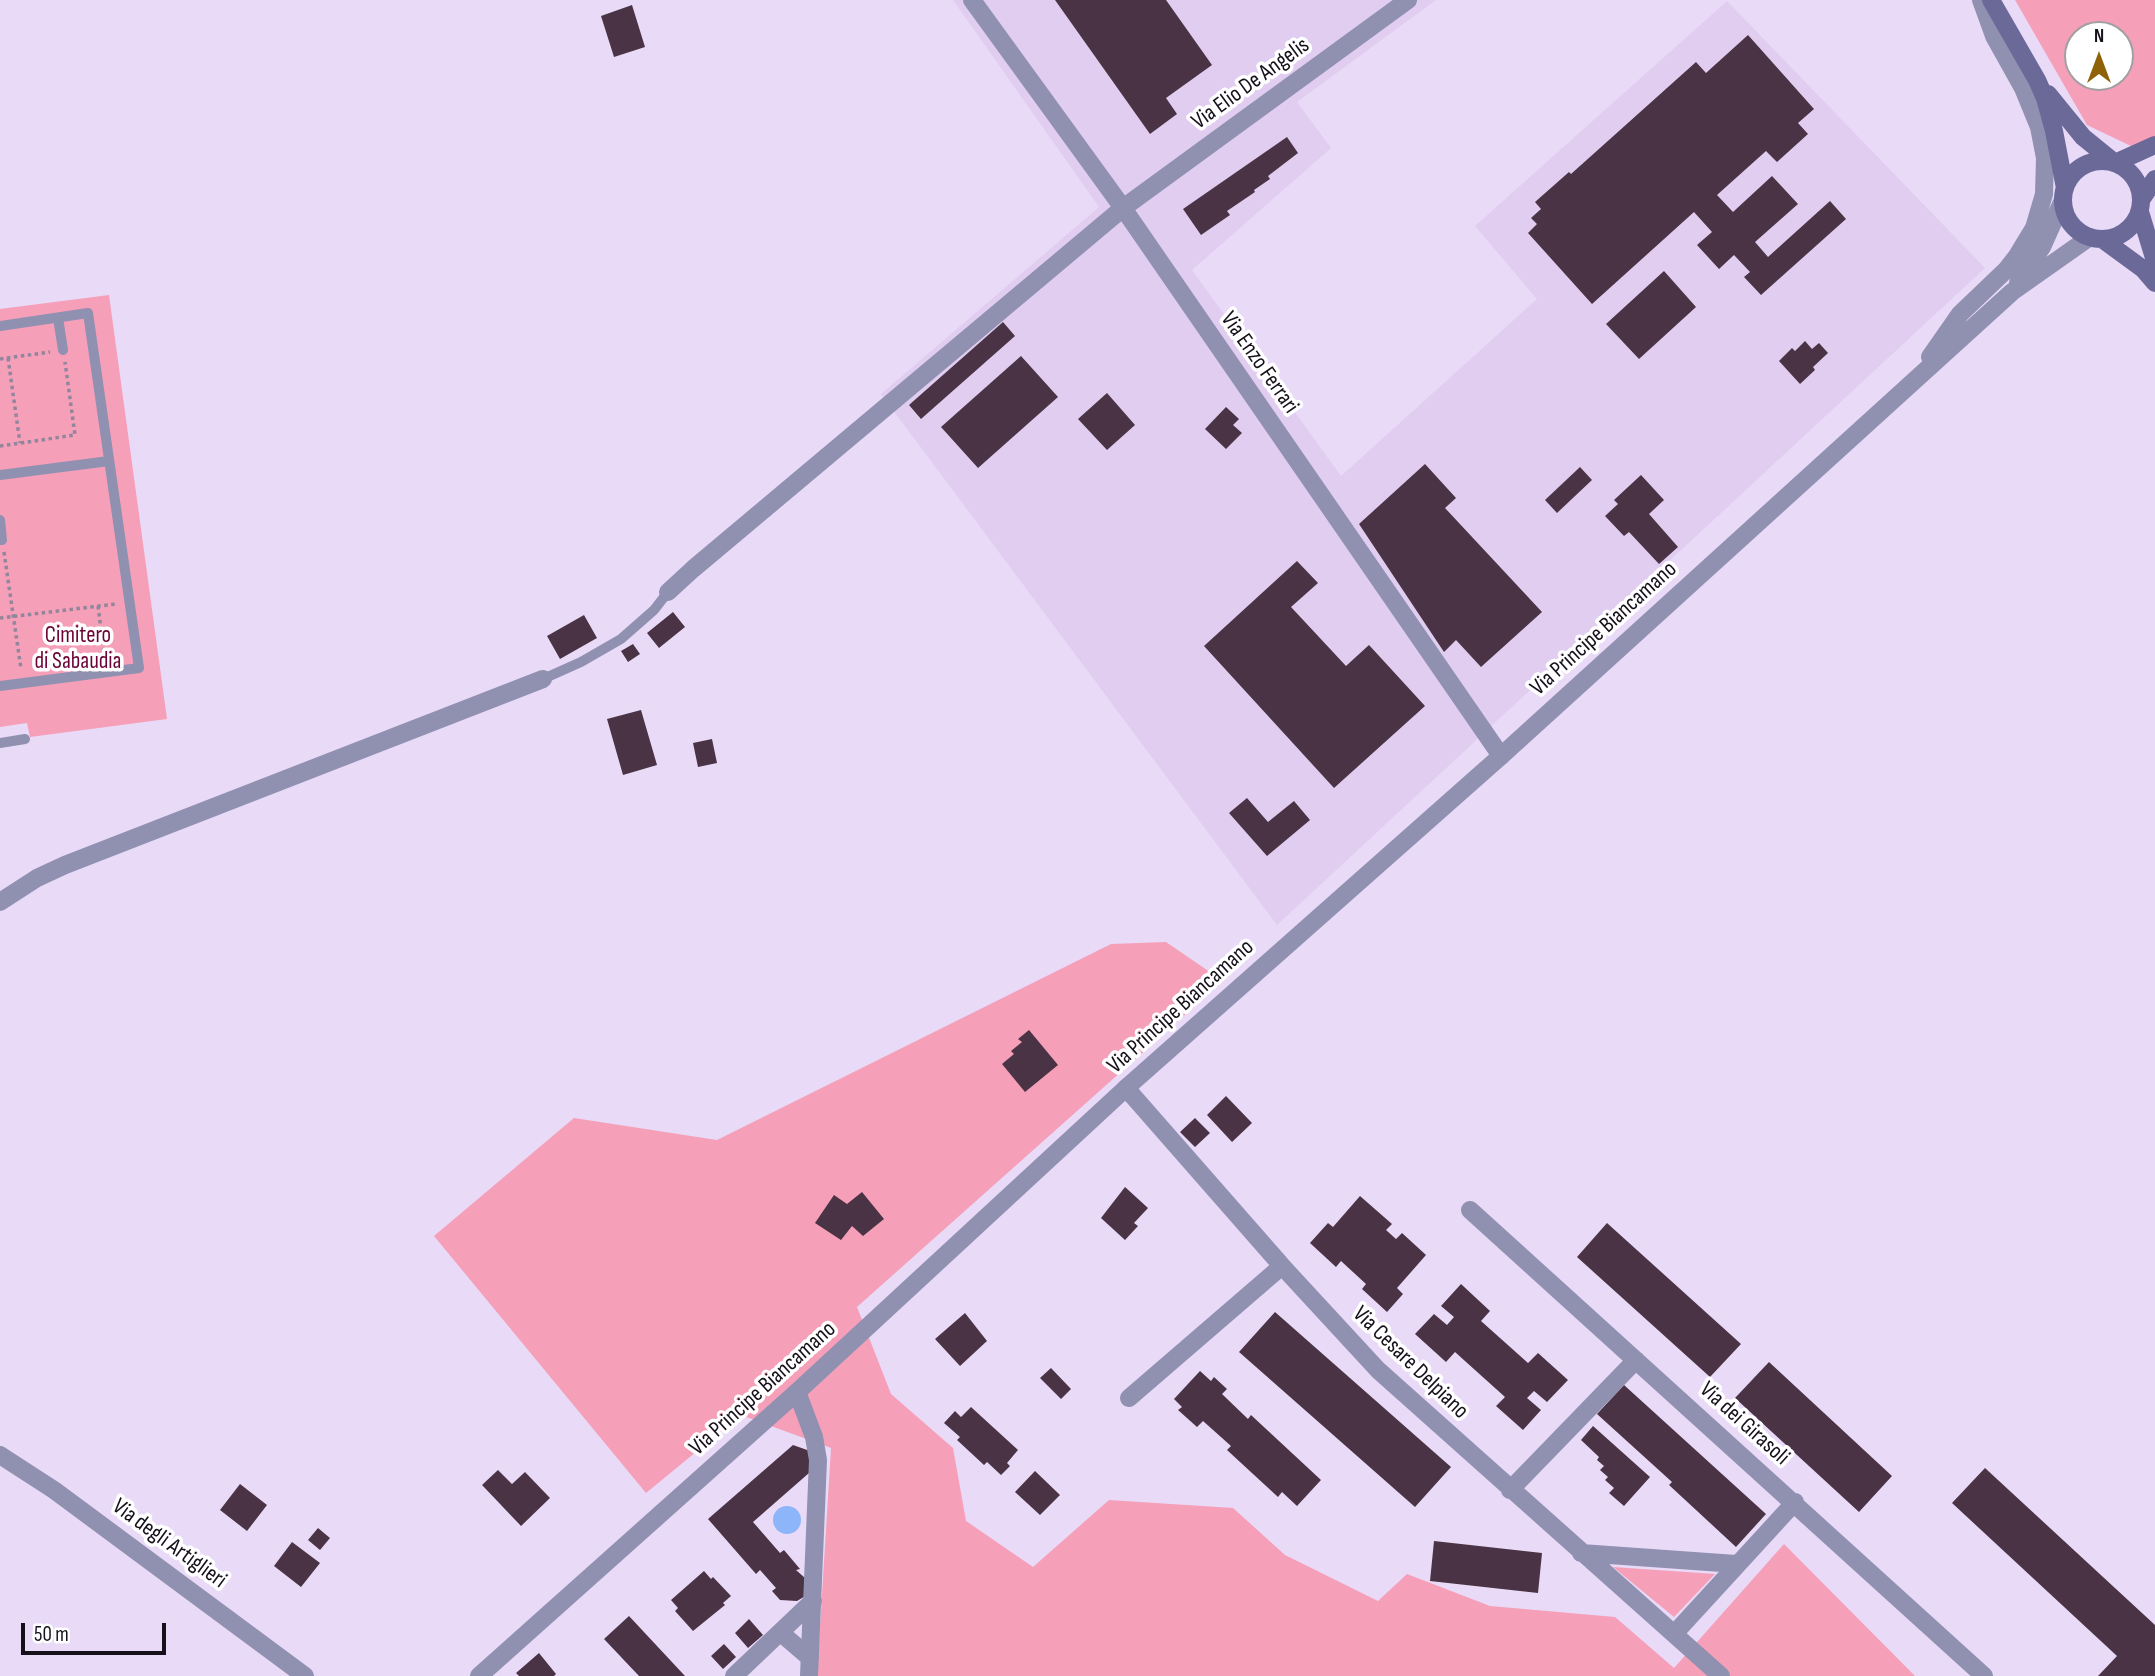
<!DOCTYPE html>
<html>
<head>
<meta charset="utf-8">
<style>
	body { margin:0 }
	#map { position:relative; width:2155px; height:1676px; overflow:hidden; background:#e9daf7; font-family:"Sofia Sans Condensed",sans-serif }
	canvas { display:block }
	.north { position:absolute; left:2064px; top:21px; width:70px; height:70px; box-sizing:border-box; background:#fff; border:2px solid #a29fa3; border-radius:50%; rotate:0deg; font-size:19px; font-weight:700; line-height:28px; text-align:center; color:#16101a }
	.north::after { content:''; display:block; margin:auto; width:24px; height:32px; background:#8f6109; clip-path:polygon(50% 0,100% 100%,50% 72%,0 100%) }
	.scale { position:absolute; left:21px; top:1623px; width:145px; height:32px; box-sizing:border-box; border:4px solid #16101a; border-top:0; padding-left:9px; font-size:21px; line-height:24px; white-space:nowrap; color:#16101a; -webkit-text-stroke:5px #fff; paint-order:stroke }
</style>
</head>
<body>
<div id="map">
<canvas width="2155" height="1676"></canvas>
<div class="north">N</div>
<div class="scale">50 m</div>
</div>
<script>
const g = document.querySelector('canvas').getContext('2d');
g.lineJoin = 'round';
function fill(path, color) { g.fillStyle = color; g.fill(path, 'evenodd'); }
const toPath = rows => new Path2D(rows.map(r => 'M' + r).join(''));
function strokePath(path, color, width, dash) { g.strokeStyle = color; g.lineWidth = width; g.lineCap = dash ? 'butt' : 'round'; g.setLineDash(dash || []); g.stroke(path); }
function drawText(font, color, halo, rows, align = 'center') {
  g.font = font + ' "Sofia Sans Condensed",sans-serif'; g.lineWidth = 7; g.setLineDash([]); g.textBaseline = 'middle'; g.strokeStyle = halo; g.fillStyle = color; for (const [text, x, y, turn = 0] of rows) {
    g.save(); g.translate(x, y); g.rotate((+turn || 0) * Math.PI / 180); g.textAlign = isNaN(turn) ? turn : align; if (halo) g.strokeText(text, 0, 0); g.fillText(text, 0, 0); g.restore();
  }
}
fill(toPath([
	[953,0,1436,0,1297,102,1331,148,1192,270,1341,476,1537,299,1475,226,1727,1,1985,268,1277,925,881,394,1099,207]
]), '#e0cdf0');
fill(toPath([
	[2015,0,2155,0,2155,136,2133,147,2087,125],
	[2078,35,2120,35,2120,77,2078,77],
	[109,295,167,719,30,737,27,723,0,727,0,309],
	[1166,942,1223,981,857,1307,891,1394,953,1448,966,1521,1033,1567,1109,1500,1233,1508,1285,1555,1378,1601,1407,1574,1490,1606,1615,1617,1674,1668,1784,1544,1915,1676,817,1676,831,1448,741,1415,646,1493,434,1236,574,1118,717,1140,1111,944],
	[1613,1567,1715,1574,1674,1617]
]), '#f59fb9');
fill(toPath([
	'773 1520a14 14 0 1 1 28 0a14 14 0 1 1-28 0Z'
]), '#8cb6f9');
fill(toPath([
	[1055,0,1166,0,1212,65,1166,98,1177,114,1150,134],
	[632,5,645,47,614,57,601,16],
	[1748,35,1814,109,1798,123,1808,134,1777,162,1766,151,1717,195,1733,212,1772,176,1798,204,1755,242,1768,257,1830,201,1846,219,1761,295,1744,277,1750,272,1734,255,1719,269,1697,245,1712,232,1694,212,1592,304,1528,233,1537,224,1531,218,1541,209,1535,202,1569,172,1571,174,1696,62,1706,73],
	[1287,137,1298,153,1268,176,1270,179,1254,190,1255,192,1227,211,1230,215,1201,235,1183,209],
	[1664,271,1696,307,1639,359,1606,324],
	[1003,322,1015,336,921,419,909,405],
	[1805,341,1812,349,1819,343,1828,353,1813,367,1815,370,1800,384,1779,361,1792,348,1795,351],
	[1021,356,1058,397,978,468,941,427],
	[1107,393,1135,425,1107,450,1078,419],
	[1226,407,1239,419,1233,425,1242,433,1226,449,1205,429],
	[1425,464,1456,498,1445,508,1542,612,1481,667,1456,640,1444,652,1359,524],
	[1580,467,1592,480,1557,513,1545,500],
	[1641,475,1664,500,1649,514,1678,547,1659,564,1629,532,1624,536,1605,516,1618,504,1614,500],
	[1297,561,1318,583,1291,607,1346,666,1369,645,1425,706,1334,788,1204,646],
	[673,612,685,627,659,648,647,633],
	[584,615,597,638,560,659,547,636],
	[633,644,640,654,628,662,621,651],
	[641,710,657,765,623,775,607,719],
	[712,739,717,763,698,767,693,743],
	[1247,798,1268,822,1294,801,1310,820,1267,856,1229,813],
	[1029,1030,1058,1065,1025,1092,1002,1064,1014,1054,1011,1051,1022,1042,1018,1039],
	[1226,1096,1252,1123,1232,1142,1207,1115],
	[1195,1118,1210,1133,1195,1147,1180,1132],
	[1125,1187,1148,1208,1134,1223,1138,1226,1125,1240,1101,1218],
	[862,1192,884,1219,863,1236,852,1226,841,1240,815,1223,834,1195,847,1204],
	[1360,1196,1392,1224,1386,1230,1396,1239,1402,1233,1426,1255,1397,1288,1403,1294,1387,1312,1362,1289,1366,1284,1341,1261,1336,1267,1310,1243,1328,1223,1333,1227],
	[1607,1223,1741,1344,1710,1377,1577,1257],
	[1461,1284,1490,1311,1481,1321,1528,1363,1538,1353,1568,1380,1547,1402,1534,1391,1527,1398,1541,1410,1523,1430,1496,1406,1505,1397,1455,1352,1446,1362,1415,1334,1434,1314,1447,1325,1454,1317,1441,1306],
	[1275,1312,1451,1467,1415,1507,1239,1352],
	[965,1313,987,1341,960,1366,935,1339],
	[1769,1362,1892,1476,1859,1512,1735,1398],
	[1051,1368,1071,1389,1061,1399,1040,1378],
	[1200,1371,1211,1381,1214,1377,1227,1389,1222,1394,1248,1419,1251,1415,1321,1480,1297,1506,1282,1492,1278,1497,1227,1450,1231,1446,1203,1421,1197,1427,1178,1410,1182,1407,1174,1399],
	[1624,1385,1766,1514,1736,1547,1669,1485,1672,1482,1597,1414],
	[971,1407,1018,1450,1007,1463,1010,1466,1001,1475,987,1462,984,1465,957,1440,960,1437,944,1423,955,1411,961,1417],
	[1593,1426,1650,1477,1624,1506,1609,1493,1614,1488,1605,1480,1608,1477,1600,1470,1604,1466,1597,1460,1599,1457,1581,1440],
	[793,1445,810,1451,809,1473,753,1522,780,1553,784,1550,800,1569,796,1570,805,1578,807,1595,797,1601,780,1600,772,1591,776,1588,760,1570,756,1574,708,1519],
	[1985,1468,2155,1625,2155,1676,2098,1676,2117,1656,1952,1503],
	[498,1470,512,1484,525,1472,550,1498,521,1526,482,1485],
	[1035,1471,1060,1495,1040,1515,1015,1492],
	[240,1484,267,1505,247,1531,220,1510],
	[318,1528,330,1538,320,1550,308,1540],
	[1434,1541,1542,1553,1538,1593,1430,1581],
	[292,1542,320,1563,301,1587,274,1566],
	[704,1571,711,1579,713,1577,731,1596,723,1603,725,1605,693,1631,675,1611,678,1608,671,1600],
	[629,1616,685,1676,639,1676,604,1639],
	[749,1619,763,1635,748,1648,735,1633],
	[724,1644,736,1657,723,1669,711,1656],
	[539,1653,556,1674,554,1676,519,1676,516,1673]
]), '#4a3345');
strokePath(toPath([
	[8,358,20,443],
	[0,359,50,352],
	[0,446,75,435,65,362],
	[4,552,21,669],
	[98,606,105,660],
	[0,618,116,604]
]), '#91869b', 3.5, [3.5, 3.5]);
strokePath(toPath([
	[58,318,63,350],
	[0,326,88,313,139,668,0,686],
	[0,475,109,461],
	[0,520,2,540,0,540],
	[543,679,581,662,621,639,654,610,668,592],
	[0,743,25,739]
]), '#9090b1', 10);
strokePath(toPath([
	[972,0,1123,208,1501,756],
	[668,592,693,569,1123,208,1408,0],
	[0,902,37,878,65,865,543,679],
	[1126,1088,1282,1266,1378,1370,1721,1676],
	[1470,1210,1984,1676],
	[797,1392,814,1437,818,1460,809,1676],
	[1129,1398,1282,1266],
	[1510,1490,1636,1360],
	[1581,1553,1736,1564],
	[781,1633,810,1658],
	[1674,1634,1795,1502],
	[734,1676,813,1601]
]), '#9090b1', 18);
strokePath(toPath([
	[2018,283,2042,247,2063,200],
	[1930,357,1960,314,2006,270,2017,256,2034,228,2044,194,2045,158,2039,127,2023,88,1994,36,1981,0],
	[0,1455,54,1490,305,1676],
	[479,1676,797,1392,1126,1088,1501,756,2012,292,2090,237]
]), '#9090b1', 18);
strokePath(toPath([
	[1991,0,2037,80,2045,98,2054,131,2065,188],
	[2048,94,2083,137,2115,163,2155,145],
	'2063 200a39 39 0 1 1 78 0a39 39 0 1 1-78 0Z',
	[2141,200,2155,179],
	[2140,212,2155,261],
	[2102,239,2143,269,2155,283]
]), '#6a6998', 18);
drawText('23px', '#16101a', '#fff', [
	["Via Elio De Angelis",1251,84,-36],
	["Via Enzo Ferrari",1259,363,55],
	["Via Principe Biancamano",1604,629,-42],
	["Via Principe Biancamano",1181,1007,-42],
	["Via Cesare Delpiano",1410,1363,44],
	["Via Principe Biancamano",763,1389,-42],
	["Via dei Girasoli",1744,1424,42],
	["Via degli Artiglieri",169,1544,36]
]);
drawText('23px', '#6b0336', '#fff', [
	["Cimitero",78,636],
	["di Sabaudia",78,662]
]);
</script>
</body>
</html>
